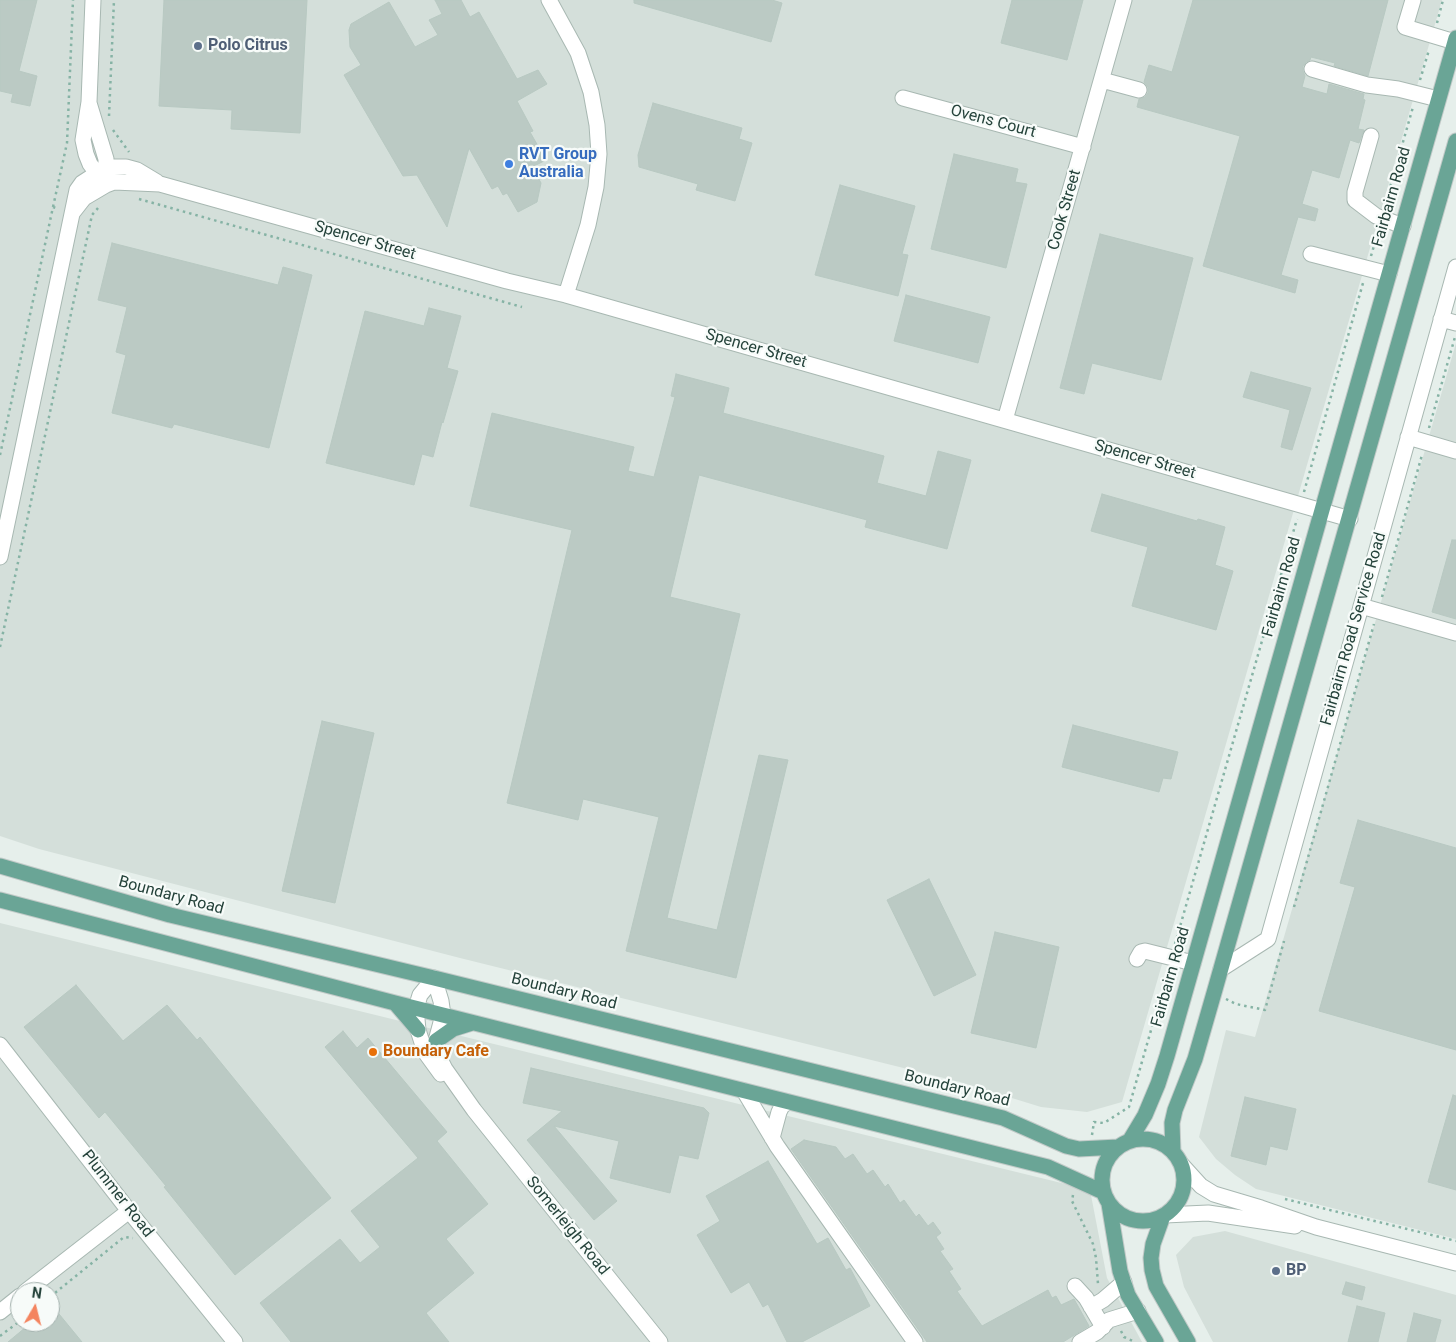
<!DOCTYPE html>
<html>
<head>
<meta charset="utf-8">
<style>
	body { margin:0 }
	#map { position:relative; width:1456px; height:1342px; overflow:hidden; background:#e6efeb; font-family:Roboto,sans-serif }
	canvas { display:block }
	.north { position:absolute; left:10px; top:1282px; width:50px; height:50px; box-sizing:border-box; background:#f7fbf9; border:1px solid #a3b1ad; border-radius:50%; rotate:8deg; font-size:14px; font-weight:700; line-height:20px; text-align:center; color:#24423a }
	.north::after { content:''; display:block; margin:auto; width:18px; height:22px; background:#f4845f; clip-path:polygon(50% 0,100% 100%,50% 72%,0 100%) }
</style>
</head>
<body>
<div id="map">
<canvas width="1456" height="1342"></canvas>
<div class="north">N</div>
</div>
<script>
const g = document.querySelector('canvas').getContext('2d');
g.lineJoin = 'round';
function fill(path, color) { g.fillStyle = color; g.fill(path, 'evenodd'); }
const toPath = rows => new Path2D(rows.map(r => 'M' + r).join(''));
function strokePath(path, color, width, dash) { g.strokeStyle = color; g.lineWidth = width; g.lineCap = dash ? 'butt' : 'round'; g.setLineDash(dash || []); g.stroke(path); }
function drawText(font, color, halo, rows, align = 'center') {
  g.font = font + ' Roboto,sans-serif'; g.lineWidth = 4.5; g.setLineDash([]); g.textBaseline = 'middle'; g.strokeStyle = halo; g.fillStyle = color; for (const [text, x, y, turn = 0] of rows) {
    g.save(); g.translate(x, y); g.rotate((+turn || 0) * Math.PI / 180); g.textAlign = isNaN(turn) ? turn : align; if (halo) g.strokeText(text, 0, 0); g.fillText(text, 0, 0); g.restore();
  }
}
fill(toPath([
	[0,0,1442,0,1122,1102,1087,1112,1041,1107,960,1082,460,958,39,849,0,836],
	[1456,343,1456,1239,1256,1189,1235,1175,1216,1159,1199,1137,1226,1030,1255,1037],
	[0,923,1090,1190,1107,1278,1142,1342,0,1342],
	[20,1292,50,1292,50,1322,20,1322],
	[1225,1231,1456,1295,1456,1342,1213,1342,1184,1287,1176,1255,1193,1237]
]), '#d4dfda');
const building = toPath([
	[0,0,37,0,19,71,37,76,30,106,11,102,13,94,0,91,0,0],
	[164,0,307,0,300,133,231,129,232,110,159,106,164,0],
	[435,0,461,0,470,17,479,12,517,79,538,70,547,84,517,101,533,131,530,132,546,160,532,167,541,183,537,202,518,212,507,193,503,195,498,186,492,189,469,148,447,227,417,175,403,176,344,75,361,65,350,47,349,30,351,24,389,2,415,47,438,35,429,20,442,14,435,0],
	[634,0,772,0,782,3,771,42,634,3,634,0],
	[1012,0,1083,0,1067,60,1001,43,1012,0],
	[1193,0,1388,0,1368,76,1334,66,1335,63,1311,57,1310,60,1306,62,1303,66,1303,71,1305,76,1302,87,1327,94,1329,84,1364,94,1363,99,1365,100,1358,129,1364,130,1359,143,1350,140,1339,178,1312,170,1302,204,1318,209,1315,221,1298,217,1281,275,1298,280,1295,293,1203,266,1240,136,1137,107,1139,99,1145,97,1148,93,1148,87,1144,82,1149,65,1172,72,1193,0],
	[653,103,742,128,739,139,752,143,735,201,696,190,698,184,639,167,638,155,653,103],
	[954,154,1018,169,1015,182,1027,184,1006,268,931,249,954,154],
	[840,185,915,206,902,254,908,255,898,296,815,275,840,185],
	[1100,234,1193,258,1161,380,1092,363,1084,394,1060,388,1100,234],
	[112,243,278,285,283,267,312,275,269,448,174,424,172,428,112,413,126,355,116,352,127,307,98,300,112,243],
	[906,295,990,317,978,363,894,341,906,295],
	[429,308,461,316,447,368,458,371,443,423,442,422,433,457,422,454,414,485,326,463,365,311,424,326,429,308],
	[1251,372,1311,388,1292,450,1281,447,1290,410,1243,397,1251,372],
	[676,374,729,388,723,413,884,456,877,483,926,496,938,451,971,460,947,549,865,527,867,520,699,475,670,597,740,614,667,918,717,930,759,755,788,760,736,978,626,951,659,817,583,799,578,820,507,803,572,530,470,506,492,413,634,447,628,471,654,477,675,397,671,396,676,374],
	[1102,494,1197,521,1198,519,1225,527,1215,565,1233,571,1216,630,1132,606,1148,547,1091,531,1102,494],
	[1452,540,1456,540,1456,619,1432,612,1452,540],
	[322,721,374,733,335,903,282,891,322,721],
	[1073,725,1178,752,1171,779,1163,778,1159,792,1062,767,1073,725],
	[1358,820,1456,848,1456,1050,1319,1011,1355,887,1340,883,1358,820],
	[929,879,976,975,934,996,887,900,929,879],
	[995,932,1059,947,1036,1048,971,1033,995,932],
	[76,985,123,1041,167,1005,197,1040,200,1037,331,1198,235,1275,164,1187,166,1186,105,1112,99,1118,24,1027,76,985],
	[343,1031,357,1048,368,1038,447,1132,437,1141,488,1204,446,1239,474,1273,426,1313,449,1342,291,1342,260,1303,340,1239,360,1263,380,1247,351,1211,418,1158,325,1047,343,1031],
	[531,1068,704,1108,709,1113,698,1159,679,1155,670,1193,610,1178,619,1141,554,1126,617,1201,594,1220,527,1140,562,1111,523,1103,531,1068],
	[1453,1095,1456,1096,1456,1190,1428,1182,1453,1095],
	[1245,1097,1296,1109,1287,1150,1270,1146,1266,1165,1231,1156,1245,1097],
	[804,1140,836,1147,845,1159,853,1154,867,1174,873,1170,885,1187,888,1184,900,1203,904,1200,916,1217,919,1214,928,1226,933,1222,941,1233,936,1237,944,1249,940,1251,953,1269,949,1271,961,1289,957,1291,982,1326,1048,1290,1052,1298,1056,1296,1061,1305,1074,1299,1089,1326,1063,1342,927,1342,791,1149,804,1140],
	[768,1161,817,1244,828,1238,846,1270,850,1268,870,1306,802,1342,787,1342,768,1304,763,1307,749,1282,731,1293,697,1235,720,1221,706,1196,768,1161],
	[1346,1282,1365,1287,1362,1300,1342,1294,1346,1282],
	[50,1303,82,1342,8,1342,32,1322,50,1322,50,1303],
	[1357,1306,1385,1313,1378,1342,1348,1342,1357,1306],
	[1414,1313,1441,1320,1435,1342,1407,1342,1414,1313]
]);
fill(building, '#bbcac4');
strokePath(building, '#b8c9c2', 1);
const minor = toPath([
	[93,0,89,102,83,140,86,154,90,164,102,180],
	[549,0,578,53,591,92,597,125,599,154,596,187,588,225,566,295],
	[1413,0,1405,27,1455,42],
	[1312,69,1367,85,1398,89,1438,99],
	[1102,80,1139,90],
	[903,98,1083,147],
	[89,103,106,159,106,178],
	[1371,136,1355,192,1355,200,1376,216,1403,226],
	[73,212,84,198,106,185,114,182,160,184,507,281,566,295,1350,519],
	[1311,254,1389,274],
	[1441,319,1456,323],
	[1005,420,1124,0],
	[1408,437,1456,451],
	[0,557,77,190,82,183,99,172,112,167,126,167,137,170,157,182],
	[1361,606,1456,633],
	[1137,959,1141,952,1145,951,1193,963],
	[1221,969,1268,939,1456,267],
	[434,978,441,1001,443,1015,436,1041,440,1059,445,1069,474,1110,660,1342],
	[434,978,420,995,416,1008,418,1030,425,1052,441,1074],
	[0,1045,129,1211,235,1342],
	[744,1091,777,1146,915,1342],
	[772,1138,779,1112,782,1106,788,1102],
	[1181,1164,1201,1186,1214,1194,1261,1208,1316,1227,1456,1263],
	[1165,1215,1208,1213,1295,1226],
	[1075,1286,1086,1298,1103,1327],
	[25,1292,129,1211],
	[1091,1307,1103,1300,1124,1282],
	[0,1312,20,1296],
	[1080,1342,1097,1332,1109,1320,1138,1311]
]);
const major = toPath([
	[0,866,170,915,434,978,1003,1118,1066,1146,1079,1149,1118,1147],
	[0,900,395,1003,1048,1167,1103,1192],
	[395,1003,418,1030],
	[436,1041,453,1029,472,1023],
	'1102 1180a41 41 0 1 1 82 0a41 41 0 1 1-82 0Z',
	[1130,1140,1145,1115,1158,1084,1167,1056,1456,38],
	[1173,1152,1172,1123,1175,1110,1195,1059,1214,993,1456,141],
	[1109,1204,1120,1271,1128,1295,1156,1342],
	[1163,1216,1153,1244,1151,1258,1152,1270,1156,1286,1188,1342]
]);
strokePath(minor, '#a8b8b2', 17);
strokePath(major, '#c2cac8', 17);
strokePath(toPath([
	[1437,23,1443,0],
	[1420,80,1429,50],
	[109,116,114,0],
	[113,130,129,152],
	[139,199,522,307],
	[1385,205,1413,107],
	[53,207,67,143,73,0],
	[1371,256,1378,232],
	[1429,428,1455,337],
	[0,455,53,207,59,209],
	[1304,492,1363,283],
	[1382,597,1422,455],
	[0,647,92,215,98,208],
	[1294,907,1374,624],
	[1175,944,1297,519],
	[1226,999,1236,1004,1265,1010,1284,941],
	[1092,1135,1094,1122,1104,1123,1129,1107,1168,971],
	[1073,1195,1072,1201,1093,1244,1096,1258,1098,1284],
	[1285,1199,1456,1241],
	[50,1297,124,1237,133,1238],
	[1121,1331,1124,1337,1135,1342],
	[0,1336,20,1321]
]), '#86b3a5', 2.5, [2.5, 4]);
strokePath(minor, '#fff', 15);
strokePath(major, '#6aa596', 15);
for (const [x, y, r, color] of [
	[198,46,5,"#5c6f8a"],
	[509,164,5,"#3f7fe0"],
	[373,1052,5,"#e8710a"],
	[1276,1271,5,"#5c6f8a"]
]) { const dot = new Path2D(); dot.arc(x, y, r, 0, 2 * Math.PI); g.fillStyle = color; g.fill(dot); strokePath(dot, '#f7fbf9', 2); }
drawText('bold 16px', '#4e5e75', '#f7fbf9', [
	["Polo Citrus",208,46],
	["BP",1286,1271]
], 'left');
drawText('16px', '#24423a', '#f7fbf9', [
	["Ovens Court",993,122,15],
	["Fairbairn Road",1392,197,-74],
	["Cook Street",1065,210,-74],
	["Spencer Street",365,241,16],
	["Spencer Street",756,349,16],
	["Spencer Street",1145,460,16],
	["Fairbairn Road",1282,587,-74],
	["Fairbairn Road Service Road",1354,629,-74],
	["Boundary Road",171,896,15],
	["Fairbairn Road",1171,977,-74],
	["Boundary Road",564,992,14],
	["Boundary Road",957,1089,14],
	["Plummer Road",117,1194,52],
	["Somerleigh Road",567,1226,51]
]);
drawText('bold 16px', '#366cbe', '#f7fbf9', [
	["RVT Group",519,155],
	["Australia",519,173]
], 'left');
drawText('bold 16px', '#c56008', '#f7fbf9', [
	["Boundary Cafe",383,1052]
], 'left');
</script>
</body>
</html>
